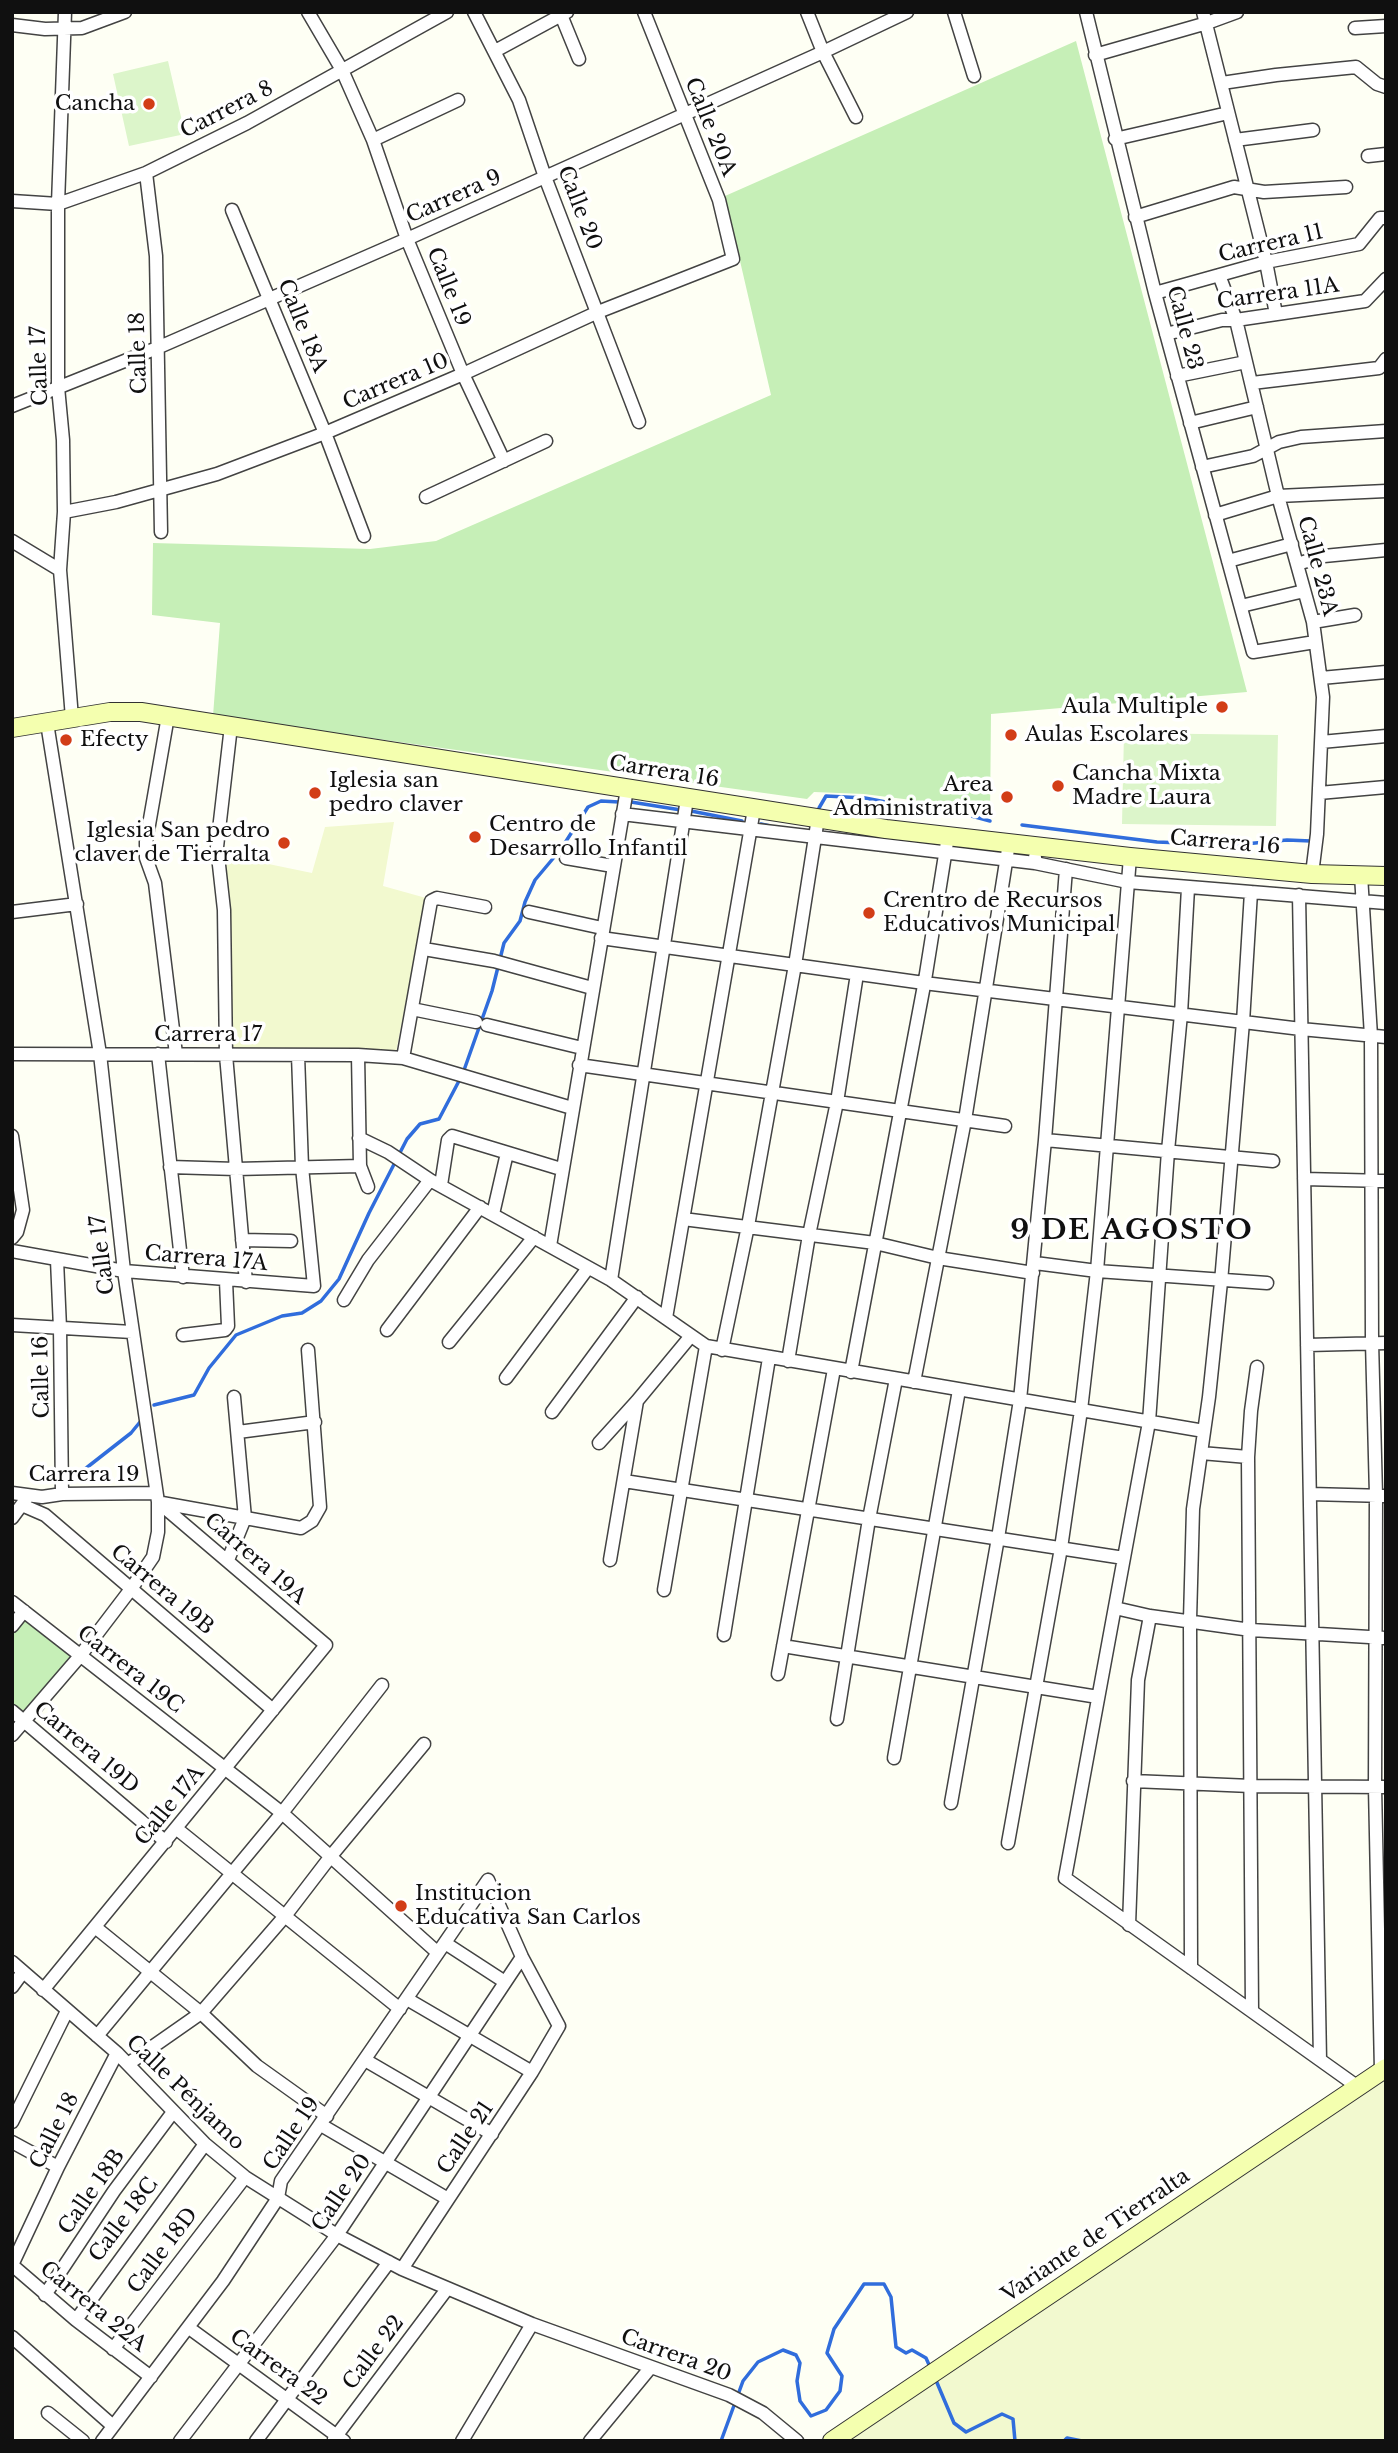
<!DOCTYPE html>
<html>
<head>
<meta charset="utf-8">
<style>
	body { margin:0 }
	#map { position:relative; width:1398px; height:2453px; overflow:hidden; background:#fefff4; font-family:"Libre Baskerville",serif }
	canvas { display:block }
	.frame { position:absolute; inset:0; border:14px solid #101010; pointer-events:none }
</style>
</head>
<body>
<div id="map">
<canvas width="1398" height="2453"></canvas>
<div class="frame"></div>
</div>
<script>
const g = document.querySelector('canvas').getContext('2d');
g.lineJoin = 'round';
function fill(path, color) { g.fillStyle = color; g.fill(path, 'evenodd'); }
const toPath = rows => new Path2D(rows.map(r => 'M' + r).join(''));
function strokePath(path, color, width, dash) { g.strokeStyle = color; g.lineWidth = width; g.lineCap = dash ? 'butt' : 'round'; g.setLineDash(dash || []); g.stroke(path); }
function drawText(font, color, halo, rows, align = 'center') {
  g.font = font + ' "Libre Baskerville",serif'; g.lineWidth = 7; g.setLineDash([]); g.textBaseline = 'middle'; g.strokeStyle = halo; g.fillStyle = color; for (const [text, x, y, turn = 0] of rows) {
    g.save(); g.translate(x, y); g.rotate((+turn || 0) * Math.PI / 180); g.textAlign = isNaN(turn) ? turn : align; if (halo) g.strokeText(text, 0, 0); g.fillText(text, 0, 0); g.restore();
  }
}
fill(toPath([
	[394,822,383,886,426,898,396,1052,230,1049,220,854,312,873,325,827],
	[1386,2080,1386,2441,846,2441,1373,2088]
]), '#f2f9cf');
fill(toPath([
	[1076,41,1247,692,991,714,990,816,951,805,864,794,814,792,807,799,213,716,220,623,152,615,153,543,370,549,436,541,771,395,725,196],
	[24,1616,72,1654,23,1715,12,1707,12,1631]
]), '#c6efb7');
fill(toPath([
	[168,61,185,134,129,146,113,74],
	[1124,733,1278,735,1276,826,1122,824]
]), '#dcf5ca');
strokePath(toPath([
	[631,802,681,810],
	[819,808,826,796,865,798,891,803,914,812,953,811,990,821],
	[691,811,742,821],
	[761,824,770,826],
	[1022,825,1157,842,1234,845,1287,840,1311,841],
	[463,1073,492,991,504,943,520,921,525,902,535,880,561,849,588,807,601,801,619,802],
	[154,1405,194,1395,209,1368,236,1335,282,1316,302,1313,321,1301,339,1279,369,1213,407,1139,420,1124,439,1119,460,1079],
	[67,1483,131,1433,140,1422],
	[935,2378,954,2423,966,2432,1002,2414,1013,2419,1015,2441],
	[721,2441,743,2381,758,2362,783,2350,796,2355,800,2363,797,2381,800,2401,811,2416,826,2410,840,2391,842,2376,827,2353,834,2329,864,2284,884,2284,891,2297,896,2347,906,2353,912,2350,926,2358,930,2367],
	[1064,2441,1067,2438,1082,2441]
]), '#306ddc', 3.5);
const minor = toPath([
	[65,12,58,204,58,387,63,440,64,512,60,570,72,718],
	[308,12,342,70,373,140,407,239,463,374,504,461],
	[474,12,519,100,545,177,639,422],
	[807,12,823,52,856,117],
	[954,12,974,76],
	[1086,12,1155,293,1253,652,1315,642],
	[1203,12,1266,262,1276,314],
	[561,15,579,59],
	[12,25,45,29,82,28,125,12],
	[1355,28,1386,26],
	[495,51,567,12],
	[1095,55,1207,23,1237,12],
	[1222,83,1276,75,1356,67,1377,84,1386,87],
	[1115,139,1228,113],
	[373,140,458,100],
	[1235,140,1313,130],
	[1368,156,1386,154],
	[146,173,156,256,161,532],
	[12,201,58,204,146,173,247,123,447,12],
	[232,210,325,433,364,536],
	[1135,217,1234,187,1264,192,1346,187],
	[1219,275,1236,320,1278,496,1313,622,1323,697,1317,834,1312,874],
	[1155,293,1266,262,1359,244,1380,218,1386,218],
	[1166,334,1222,320,1236,320,1365,301,1386,279],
	[1177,376,1246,362],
	[1252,383,1379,368,1386,359],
	[12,406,157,348,407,239,823,52,907,12],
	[1190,423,1257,407],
	[1202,467,1253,456,1279,442,1301,437,1386,431],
	[426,497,546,441],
	[64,512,116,502,217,474,325,433,463,374,598,312,733,259,719,200,644,12],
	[1215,515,1278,496,1386,491],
	[12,541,60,570],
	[1228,561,1292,544],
	[1297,564,1324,556,1386,550],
	[1241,606,1304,591],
	[1313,622,1355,615],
	[1321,678,1386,672],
	[168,716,146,842,146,858,155,883,176,1054],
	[231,726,217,847,224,910,226,1055,246,1282],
	[1321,742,1386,736],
	[1319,793,1386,787],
	[622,814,1035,863],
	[1035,857,1035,863,1128,882,1386,903],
	[566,858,613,866],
	[1361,875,1371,1036,1372,1342,1376,1495,1375,1787,1381,2071],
	[1188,888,1181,1014,1168,1151,1149,1422,1065,1878,1358,2087],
	[1299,895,1320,2059],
	[12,912,77,904],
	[529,912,602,928],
	[601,938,924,983,1301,1029,1386,1037],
	[424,949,494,961,592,988],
	[412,1009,476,1022],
	[487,1025,582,1048],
	[12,1054,358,1055,403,1058,572,1108],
	[158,1054,183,1277],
	[358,1055,360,1166,368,1187],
	[403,1058,431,901,437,898,485,907],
	[579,1065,1005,1126],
	[12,1136,23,1210,17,1232,12,1238],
	[359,1138,388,1152,430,1180,611,1280,706,1346,1204,1431],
	[1045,1140,1273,1161],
	[170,1167,236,1169,360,1166],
	[1304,1179,1386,1181],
	[441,1185,448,1140,452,1136,561,1169],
	[493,1214,507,1153],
	[683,1219,875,1243,938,1258,1033,1273],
	[242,1240,291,1241],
	[550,1246,627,789],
	[12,1251,124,1271,314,1286,302,1167,298,1055],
	[57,1260,60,1328,62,1494],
	[1035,1263,1097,1271,1267,1283],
	[611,1280,687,799],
	[344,1300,368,1260,430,1180],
	[666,1318,754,809],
	[12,1325,132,1332],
	[387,1330,480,1207],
	[183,1335,225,1330,228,1326,226,1281],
	[449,1342,534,1237],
	[1307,1345,1386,1343],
	[722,1350,748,1226,795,965,818,818],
	[788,1361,809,1235,837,1102,857,974],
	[851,1372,925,980,948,836],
	[506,1378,588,1268],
	[914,1382,965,1120,1009,843],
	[552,1412,637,1297],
	[238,1432,315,1422],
	[599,1443,637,1401,690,1337],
	[1201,1453,1248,1457],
	[624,1481,1124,1558],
	[12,1493,42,1497,62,1494,156,1493],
	[1310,1494,1386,1496],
	[162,1503,301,1528,312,1521,320,1507,308,1350],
	[22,1505,45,1515,273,1710],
	[12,1518,26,1499],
	[228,1560,245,1518,234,1397],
	[610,1560,637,1401],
	[664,1590,706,1346],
	[12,1602,282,1813,438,1953],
	[1115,1608,1150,1616,1251,1630,1386,1638],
	[12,1626,24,1611],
	[724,1635,769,1358],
	[783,1646,1098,1697],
	[778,1674,834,1369],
	[12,1711,166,1842],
	[837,1719,869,1519,896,1379],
	[12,1735,80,1656,131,1589,153,1557,158,1532,158,1502,124,1271,100,1054,47,723],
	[894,1758,959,1390],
	[1133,1781,1251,1786,1386,1787],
	[951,1803,998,1538,1020,1400,1045,1140,1066,869],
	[177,1829,400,2009],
	[1008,1843,1061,1548,1081,1410,1097,1271,1130,857],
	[1129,1925,1138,1680,1150,1616],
	[95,1927,201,2013,257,2066,327,2116],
	[445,1943,505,1982],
	[12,1962,117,2053,205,2144,245,2177,337,2235,402,2269,532,2324,729,2395,763,2413,797,2441],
	[1191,1968,1190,1620,1193,1509,1209,1397,1221,1282,1243,1022,1251,892],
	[12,1987,23,1972],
	[43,1990,326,1645,158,1502],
	[407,1999,532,2072],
	[1252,2011,1248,1457,1251,1411,1257,1367],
	[97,2036,282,1813,382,1685],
	[117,2053,58,2167,12,2265,76,2320,151,2377],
	[365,2060,492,2134],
	[128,2064,201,2013,285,1916,331,1856,424,1744],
	[12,2122,67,2011],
	[321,2125,448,2199],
	[12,2142,58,2167],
	[402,2269,532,2072,559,2026,522,1957,488,1880],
	[45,2295,114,2191,173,2112],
	[76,2320,205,2144],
	[189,2328,344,2441],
	[12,2337,113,2426],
	[113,2349,245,2177],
	[48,2413,83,2441],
	[334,2439,447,2289],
	[102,2441,223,2281,278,2198,281,2181,488,1880],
	[180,2441,337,2235,522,1957],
	[256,2441,389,2262],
	[462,2441,532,2324],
	[590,2441,651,2367]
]);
const secondary = toPath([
	[12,728,110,712,141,712,886,829,1130,857,1312,874,1386,876],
	[832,2441,1386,2068]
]);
strokePath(minor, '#434343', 15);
strokePath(secondary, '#323232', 20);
strokePath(minor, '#fff', 12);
strokePath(secondary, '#f4ffaf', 18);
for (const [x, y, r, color] of [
	[149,104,7,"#d23d17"],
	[1222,707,7,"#d23d17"],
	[1011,735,7,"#d23d17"],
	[66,740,7,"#d23d17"],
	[1058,786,7,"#d23d17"],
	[315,793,7,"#d23d17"],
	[1007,797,7,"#d23d17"],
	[475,837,7,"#d23d17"],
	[284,843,7,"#d23d17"],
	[869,913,7,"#d23d17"],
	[401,1906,7,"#d23d17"]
]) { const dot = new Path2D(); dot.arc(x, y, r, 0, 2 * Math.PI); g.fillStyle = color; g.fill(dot); strokePath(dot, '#fff', 2.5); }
drawText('21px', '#101010', '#fff', [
	["Cancha",135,104,"right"],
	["Aula Multiple",1208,707,"right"],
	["Aulas Escolares",1025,735],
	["Efecty",80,740],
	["Cancha Mixta",1072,774],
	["Madre Laura",1072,798],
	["Iglesia san",329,781],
	["pedro claver",329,805],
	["Area",993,785,"right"],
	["Administrativa",993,809,"right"],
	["Centro de",489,825],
	["Desarrollo Infantil",489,849],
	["Iglesia San pedro",270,831,"right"],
	["claver de Tierralta",270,855,"right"],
	["Crentro de Recursos",883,901],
	["Educativos Municipal",883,925],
	["Institucion",415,1894],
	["Educativa San Carlos",415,1918]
], 'left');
drawText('21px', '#101010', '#fff', [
	["Carrera 8",227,110,-27],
	["Calle 20A",710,127,68],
	["Carrera 9",454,197,-24],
	["Calle 20",579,208,69],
	["Carrera 11",1271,244,-13],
	["Calle 19",448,287,68],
	["Carrera 11A",1278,294,-8],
	["Calle 18A",302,326,68],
	["Calle 23",1184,328,75],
	["Calle 18",139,353,-92],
	["Calle 17",40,366,-92],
	["Carrera 10",396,382,-23],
	["Calle 23A",1317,566,75],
	["Carrera 16",664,772,9],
	["Carrera 16",1225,843,5],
	["Carrera 17",208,1035],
	["Calle 17",103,1255,-97],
	["Carrera 17A",206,1259,5],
	["Calle 16",42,1377,-91],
	["Carrera 19",84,1475],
	["Carrera 19A",255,1559,41],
	["Carrera 19B",162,1590,40],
	["Carrera 19C",130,1670,38],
	["Carrera 19D",86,1748,40],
	["Calle 17A",170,1806,-51],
	["Calle Pénjamo",185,2093,44],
	["Calle 18",55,2131,-63],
	["Calle 19",292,2134,-56],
	["Calle 21",466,2138,-56],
	["Calle 18B",92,2192,-55],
	["Calle 20",342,2193,-56],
	["Calle 18C",124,2220,-53],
	["Variante de Tierralta",1096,2236,-34],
	["Calle 18D",163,2251,-53],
	["Carrera 22A",93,2307,39],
	["Calle 22",374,2353,-53],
	["Carrera 20",676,2356,20],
	["Carrera 22",278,2368,36]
]);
g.letterSpacing = '2px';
drawText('bold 28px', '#101010', '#fff', [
	["9 DE AGOSTO",1132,1231]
]);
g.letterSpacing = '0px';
</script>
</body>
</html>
